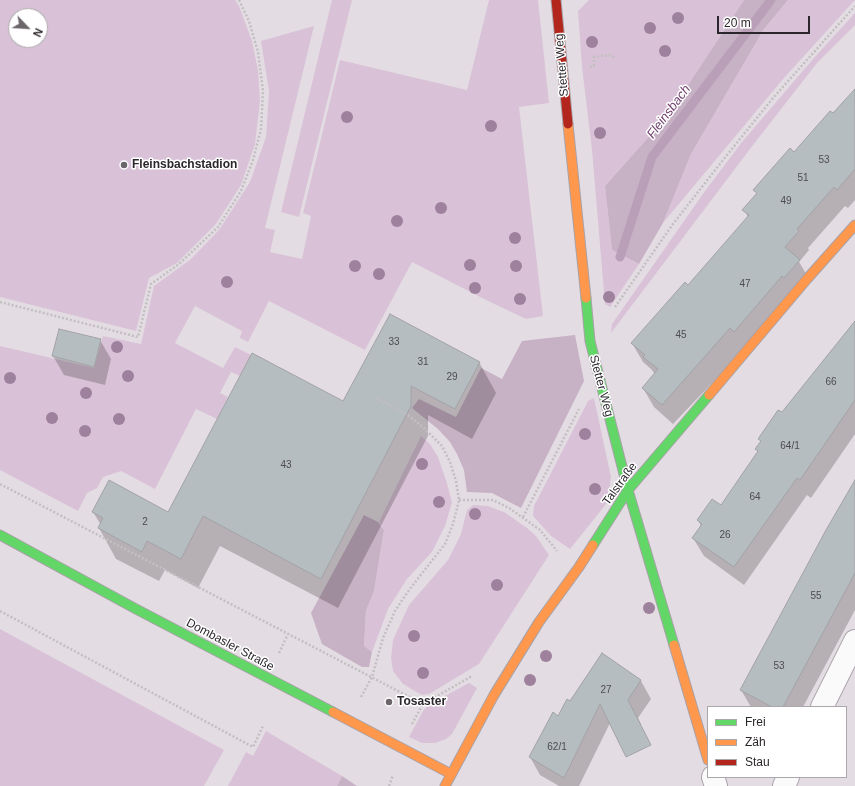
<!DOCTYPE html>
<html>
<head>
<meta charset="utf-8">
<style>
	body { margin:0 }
	#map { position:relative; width:855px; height:786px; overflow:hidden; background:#e4dce3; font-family:Arial,sans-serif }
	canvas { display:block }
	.legend { position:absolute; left:707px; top:706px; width:140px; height:72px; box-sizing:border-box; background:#fff; border:1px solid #aaa8aa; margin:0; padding:5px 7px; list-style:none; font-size:12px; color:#2b262b }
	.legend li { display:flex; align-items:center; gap:8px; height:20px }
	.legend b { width:20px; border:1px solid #aaa8aa }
	.north { position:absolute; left:8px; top:8px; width:40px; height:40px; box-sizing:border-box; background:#fff; border:1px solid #aaa8aa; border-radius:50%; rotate:115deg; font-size:11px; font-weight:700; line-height:16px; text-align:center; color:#2b262b }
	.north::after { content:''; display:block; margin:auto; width:14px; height:18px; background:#6c666b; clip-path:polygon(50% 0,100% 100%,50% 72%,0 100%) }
	.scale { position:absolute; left:717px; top:16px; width:93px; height:18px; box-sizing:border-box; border:2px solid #2b262b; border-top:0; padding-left:5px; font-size:12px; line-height:14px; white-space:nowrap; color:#2b262b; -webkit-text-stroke:3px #fff; paint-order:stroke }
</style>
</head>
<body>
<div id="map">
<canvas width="855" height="786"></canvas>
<ul class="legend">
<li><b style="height:5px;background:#63d668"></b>Frei</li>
<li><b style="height:5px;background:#ff974d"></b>Zäh</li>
<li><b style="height:5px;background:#b3261e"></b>Stau</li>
</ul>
<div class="north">N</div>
<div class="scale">20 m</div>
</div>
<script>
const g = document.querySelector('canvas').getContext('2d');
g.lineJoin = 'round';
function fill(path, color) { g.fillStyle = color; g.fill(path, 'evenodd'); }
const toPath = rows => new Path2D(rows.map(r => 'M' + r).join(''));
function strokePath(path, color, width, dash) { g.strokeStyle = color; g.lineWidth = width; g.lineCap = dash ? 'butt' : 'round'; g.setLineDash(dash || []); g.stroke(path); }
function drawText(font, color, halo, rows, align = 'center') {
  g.font = font + ' Arial,sans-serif'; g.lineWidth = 3; g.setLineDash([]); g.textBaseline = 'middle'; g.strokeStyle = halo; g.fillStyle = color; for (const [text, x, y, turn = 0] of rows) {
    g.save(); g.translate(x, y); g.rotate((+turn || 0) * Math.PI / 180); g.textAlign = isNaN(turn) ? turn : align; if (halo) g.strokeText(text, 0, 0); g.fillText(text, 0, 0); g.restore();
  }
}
fill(toPath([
	[0,0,235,0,239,6,252,41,258,70,260,101,255,144,241,185,216,224,177,263,149,278,136,331,0,297],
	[16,16,40,16,40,40,16,40],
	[332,0,352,0,299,217,281,212],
	[489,0,538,0,549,103,519,107,543,316,526,319,486,300,412,262,365,350,269,301,248,342,240,338,242,331,195,306,175,343,223,368,235,347,251,355,240,376,231,372,220,393,228,397,217,419,196,409,155,489,121,471,103,477,97,488,87,493,78,511,0,470,0,346,94,368,103,336,141,344,154,286,191,259,219,230,250,182,266,137,269,91,261,41,314,26,265,228,275,230,270,252,302,259,311,216,303,213,340,60,467,90],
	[589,0,744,0,669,114,605,186,612,250,639,264,610,307,605,304,592,150,582,67,578,11],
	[788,0,855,0,784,78,663,223,691,154,764,29],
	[855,13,855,25,817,63,750,149,611,333,612,324,705,191,742,142,813,59],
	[594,398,611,477,607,503,570,549,551,536,533,516,534,506,588,401],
	[421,436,430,444,438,457,446,480,452,502,445,526,432,552,407,579,388,609,372,652,364,646,366,611,374,591,384,530,379,522],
	[473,505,488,506,504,512,527,528,536,536,549,555,479,664,429,694,422,695,403,684,393,671,391,658,393,640,409,605,448,560,461,534,467,510],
	[0,629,224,750,204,786,0,786],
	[469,683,477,688,452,734,446,739,435,743,422,743,409,737,423,711,428,705],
	[266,731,342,776,337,786,228,786,246,752,253,756]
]), '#d9c2d7');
fill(toPath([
	[744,0,788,0,764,29,691,154,663,223,639,264,612,250,605,186,669,114],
	[575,335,584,381,521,508,492,493,467,492,464,470,457,454,450,442,438,429,412,408,419,399,456,417,481,368,502,379,522,341],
	[364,515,378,522,384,530,374,591,366,611,364,646,372,652,369,667,362,667,322,644,311,613],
	[342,776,357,786,337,786]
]), '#c7b1c5');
fill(toPath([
	[855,90,855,200,848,208,845,206,808,248,809,250,799,262,810,280,673,424,654,407,643,388,655,374,651,369,643,362,632,343,689,286,748,217,744,210,794,153,834,115],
	[855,322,855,434,811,498,807,495,744,585,704,556,693,538,701,526,698,520,721,506,758,452,756,449,761,442,759,439,782,414],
	[60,330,100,340,111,359,105,385,64,375,53,356],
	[479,362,496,393,472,439,428,415,428,436,338,608,220,546,198,588,165,570,159,581,116,559,99,528,101,525,93,512,169,513,344,402],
	[855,482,855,610,803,707,751,707,741,690],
	[603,654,641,681,651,699,638,718,641,724,626,751,610,723,579,786,559,786,540,775,530,757]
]), '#0003');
strokePath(toPath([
	[620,257,652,157,771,0]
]), '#ba9fb8', 9);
const building = toPath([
	[855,89,855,169,837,190,834,187,797,229,799,231,785,247,800,260,784,278,782,276,734,332,730,328,662,405,642,388,658,369,643,357,645,355,631,343,685,282,688,285,749,215,742,210,757,193,753,190,790,148,794,152,830,111,833,113,855,89],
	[390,314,480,362,455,409,411,386,411,406,321,579,203,516,181,559,147,541,142,552,98,528,103,518,92,512,109,480,168,512,252,353,343,401,390,314],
	[855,321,855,400,800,480,797,478,734,567,692,538,702,524,697,520,712,499,721,505,758,451,755,449,761,441,758,439,778,410,782,412,855,321],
	[59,329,101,339,94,367,52,356,59,329],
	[855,480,855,573,783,707,772,707,740,690,826,530,855,480],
	[602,653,641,680,628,700,651,745,626,757,600,704,564,778,529,757,553,712,558,716,567,699,570,701,602,653]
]);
fill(building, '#b5bdc0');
strokePath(building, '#a2a2a5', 1);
const street = toPath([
	[822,707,855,641],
	[713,777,716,786],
	[784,786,788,777]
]);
const fast = toPath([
	[586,298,590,341,628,490,674,645],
	[0,535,136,609,333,712],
	[593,545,628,490,709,395]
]);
const slow = toPath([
	[568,124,586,298],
	[709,395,807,279,855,225],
	[674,645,708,760],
	[333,712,451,774],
	[445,786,494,695,539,622,579,567,593,545]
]);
const jam = toPath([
	[556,0,568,124]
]);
strokePath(street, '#a8a2a8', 24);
strokePath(fast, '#a8a2a8', 11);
strokePath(slow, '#a8a2a8', 11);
strokePath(jam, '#a8a2a8', 11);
strokePath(toPath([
	[590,67,594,66,594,57,609,55,615,58],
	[0,302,138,337,151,284,179,264,218,227,241,191,253,160,261,129,263,91,258,52,249,21,239,0],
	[615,307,673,224,723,160,773,98,855,6],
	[0,484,423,704],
	[459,500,493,500,509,508,540,530,557,551],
	[523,517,579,409],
	[0,611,253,747,263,726],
	[279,653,288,634],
	[361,697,372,677,383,638,395,611,409,590,445,544,453,524,459,500,456,481,450,462,442,446,425,429,408,415,376,398],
	[412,724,423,704,472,676],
	[389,786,393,775]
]), '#c2bfc1', 2.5, [2, 2]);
strokePath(street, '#fbfafb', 22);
strokePath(fast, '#63d668', 9);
strokePath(slow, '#ff974d', 9);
strokePath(jam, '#b3261e', 9);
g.fillStyle = '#9e819d';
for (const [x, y] of [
	[678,18],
	[650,28],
	[592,42],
	[665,51],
	[347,117],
	[491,126],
	[600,133],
	[441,208],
	[397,221],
	[515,238],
	[470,265],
	[355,266],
	[516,266],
	[379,274],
	[227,282],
	[475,288],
	[609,297],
	[520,299],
	[117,347],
	[128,376],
	[10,378],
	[86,393],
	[52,418],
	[119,419],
	[85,431],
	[585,434],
	[422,464],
	[595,489],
	[439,502],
	[475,514],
	[497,585],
	[649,608],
	[414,636],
	[546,656],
	[423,673],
	[530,680]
]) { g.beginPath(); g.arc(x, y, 6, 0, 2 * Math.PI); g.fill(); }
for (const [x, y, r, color] of [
	[124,165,4,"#6c666b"],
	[389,702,4,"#6c666b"]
]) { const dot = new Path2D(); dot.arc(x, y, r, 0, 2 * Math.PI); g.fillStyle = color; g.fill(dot); strokePath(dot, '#fff', 1.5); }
drawText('10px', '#4e4c50', null, [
	["53",824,160],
	["51",803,178],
	["49",786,201],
	["47",745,284],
	["45",681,335],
	["33",394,342],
	["31",423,362],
	["29",452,377],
	["66",831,382],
	["64/1",790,446],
	["43",286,465],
	["64",755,497],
	["2",145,522],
	["26",725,535],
	["55",816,596],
	["53",779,666],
	["27",606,690],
	["62/1",557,747]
]);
drawText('12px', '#2b262b', '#fff', [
	["Stetter Weg",562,65,-95],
	["Stetter Weg",601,386,75],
	["Talstraße",620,484,-54],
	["Dombasler Straße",230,645,28]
]);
drawText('bold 12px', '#2b262b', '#fff', [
	["Fleinsbachstadion",132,165],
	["Tosaster",397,702]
], 'left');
drawText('italic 13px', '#6f3f6c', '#fff', [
	["Fleinsbach",669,112,-53]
]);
</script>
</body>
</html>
